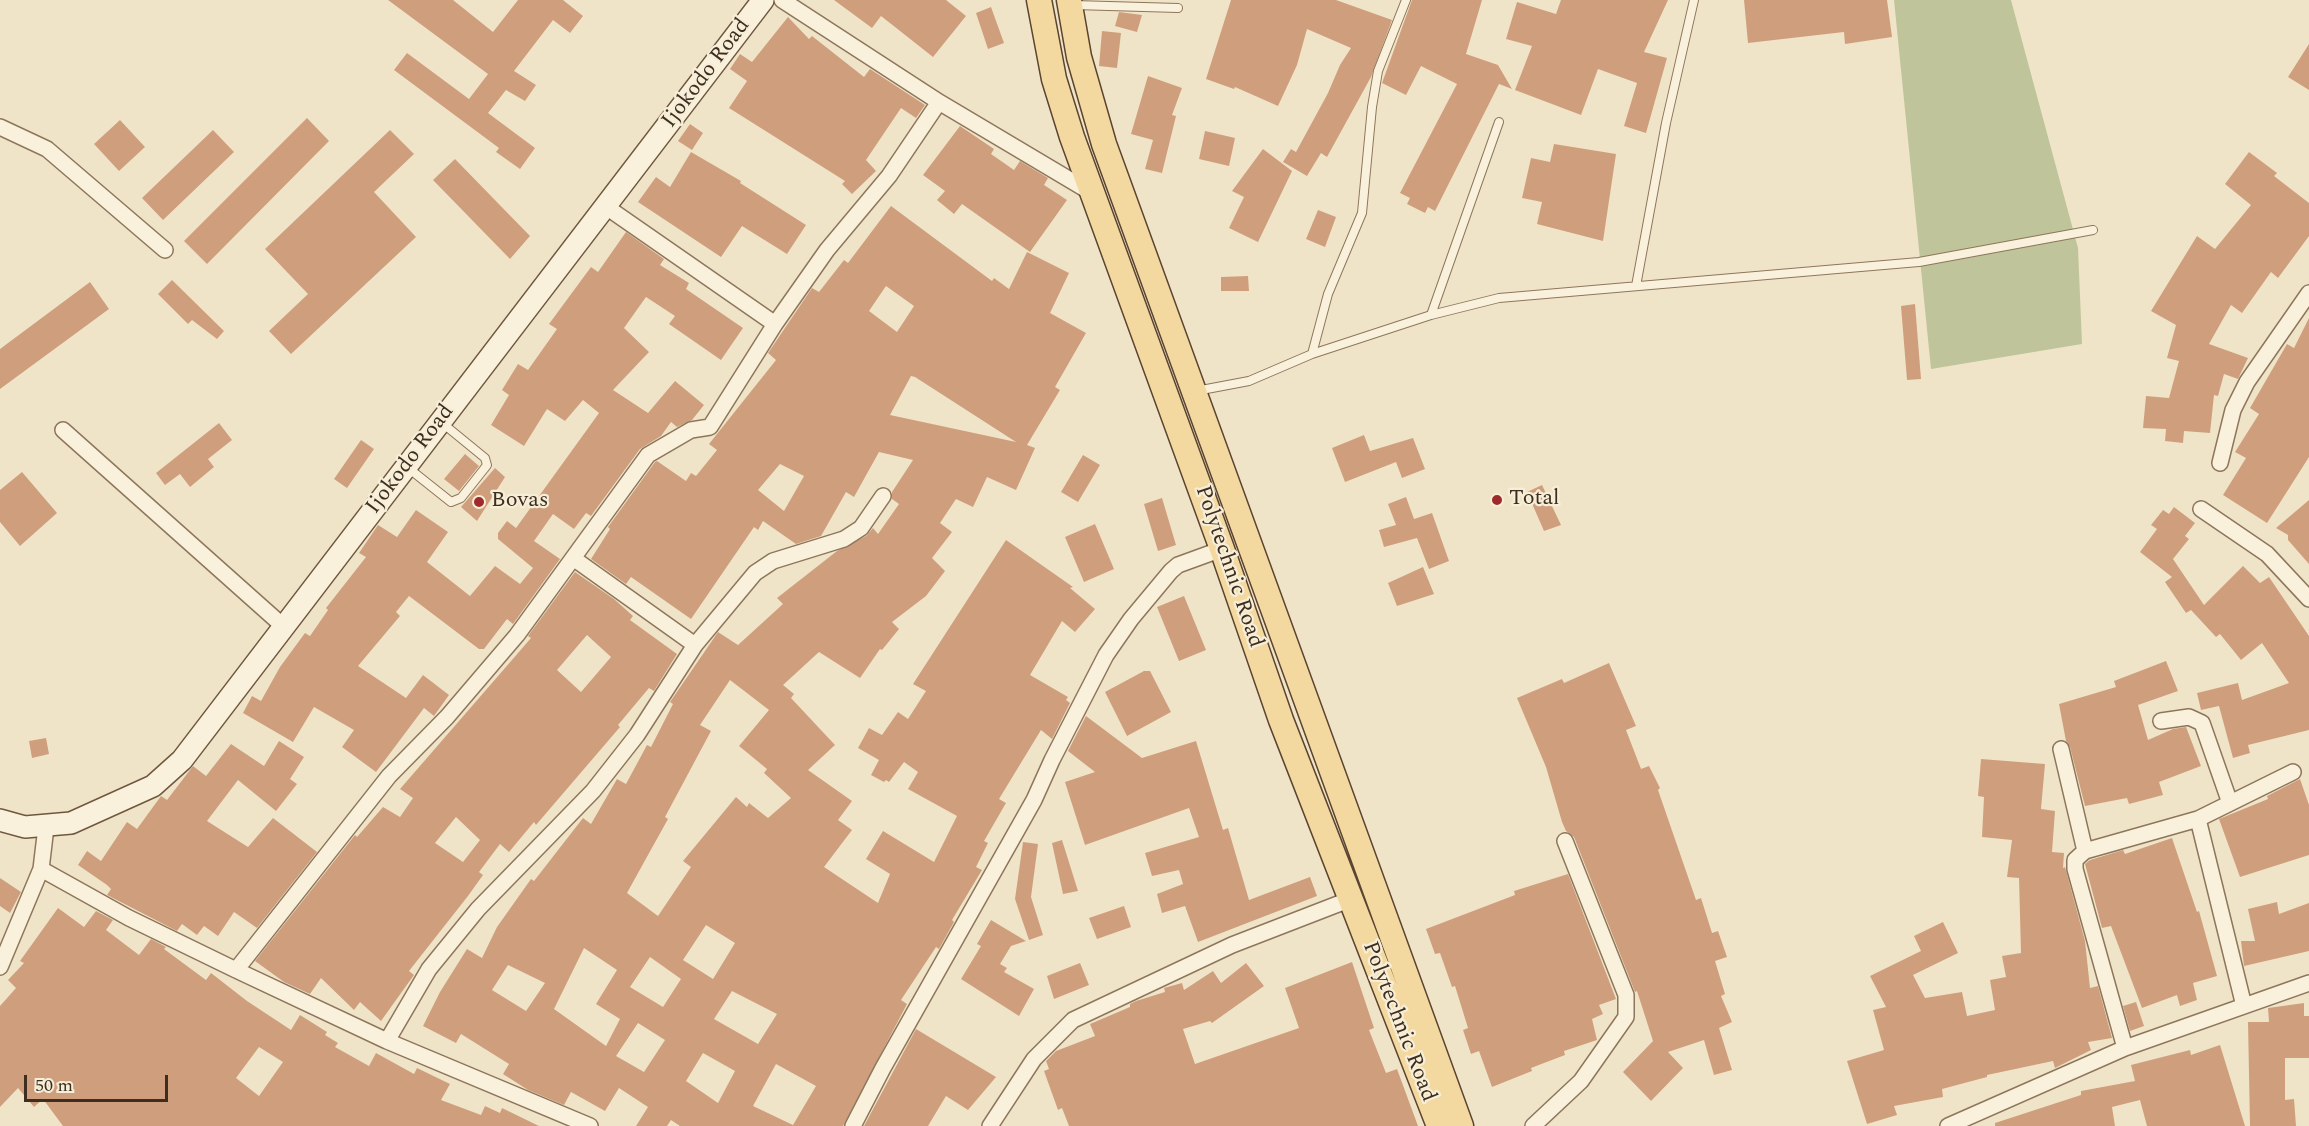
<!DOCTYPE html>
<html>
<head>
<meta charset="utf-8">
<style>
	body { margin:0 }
	#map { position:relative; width:2309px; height:1126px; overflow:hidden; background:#f0e4c8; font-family:Spectral,serif }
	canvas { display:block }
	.scale { position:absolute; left:24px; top:1075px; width:144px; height:27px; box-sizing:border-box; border:3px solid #3d2e20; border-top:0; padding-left:8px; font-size:18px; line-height:21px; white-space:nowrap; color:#3d2e20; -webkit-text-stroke:4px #f7eed8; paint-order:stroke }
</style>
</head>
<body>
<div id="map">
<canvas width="2309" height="1126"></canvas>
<div class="scale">50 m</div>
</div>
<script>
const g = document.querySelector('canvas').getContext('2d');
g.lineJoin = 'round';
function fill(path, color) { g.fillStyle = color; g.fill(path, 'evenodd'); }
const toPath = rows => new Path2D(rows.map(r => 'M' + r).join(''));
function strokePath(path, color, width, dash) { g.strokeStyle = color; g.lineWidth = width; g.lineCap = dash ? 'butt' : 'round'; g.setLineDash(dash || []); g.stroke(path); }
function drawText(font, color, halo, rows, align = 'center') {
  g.font = font + ' Spectral,serif'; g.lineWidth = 4.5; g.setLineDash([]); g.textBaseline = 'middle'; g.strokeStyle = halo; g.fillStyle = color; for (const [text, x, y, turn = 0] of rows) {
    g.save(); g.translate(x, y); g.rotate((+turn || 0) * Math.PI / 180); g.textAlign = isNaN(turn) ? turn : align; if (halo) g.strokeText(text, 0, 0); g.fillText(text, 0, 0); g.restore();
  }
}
fill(toPath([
	[1894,0,2011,0,2078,248,2082,344,1931,369]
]), '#bfc49a');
fill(toPath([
	[388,0,453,0,493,32,518,0,563,0,583,16,570,33,553,20,514,71,536,85,525,101,506,90,488,113,535,148,520,169,496,152,499,148,394,70,407,53,469,99,488,74],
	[834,0,946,0,966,16,933,57,881,16,872,28],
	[1231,0,1336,0,1392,20,1371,77,1327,157,1321,153,1307,176,1283,162,1291,149,1296,152,1328,93,1340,65,1351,48,1307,29,1297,65,1278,106,1235,87,1234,89,1206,79],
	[1412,0,1482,0,1466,54,1498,65,1512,89,1499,84,1435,211,1428,207,1425,213,1407,204,1410,198,1400,193,1457,84,1421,66,1406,95,1382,83],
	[1561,0,1668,0,1644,52,1667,58,1646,133,1624,126,1637,83,1598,69,1581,115,1515,90,1532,46,1506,39,1517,2,1556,14],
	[1744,0,1887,0,1892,37,1845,44,1844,32,1748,43],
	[991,7,1004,43,988,49,976,13],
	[1119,12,1142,15,1137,32,1115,26],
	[788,17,809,39,812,36,864,77,870,69,925,105,916,118,901,108,866,160,876,171,852,194,842,184,845,181,729,108,747,81,730,69,740,54,752,62],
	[1102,31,1121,33,1117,68,1099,66],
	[2309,44,2309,90,2288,77],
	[1148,76,1182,88,1172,115,1176,116,1162,173,1145,169,1153,140,1131,134],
	[307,118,329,141,207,264,184,241],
	[120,120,145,147,119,171,94,144],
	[690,124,703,133,692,150,678,141],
	[960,126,994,149,991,154,1014,170,1020,161,1048,178,1044,185,1067,200,1030,252,962,204,954,214,937,200,945,191,923,175],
	[213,130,234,152,163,220,142,198],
	[390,130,414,154,374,192,416,237,291,354,269,331,308,294,265,249],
	[1205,131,1235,138,1229,166,1199,159],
	[1554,144,1616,154,1603,241,1537,224,1542,202,1522,198,1531,158,1550,162],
	[1263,149,1292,171,1258,242,1229,228,1244,197,1232,191],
	[691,152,741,181,740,183,806,225,787,254,742,226,721,257,638,202,656,177,670,187],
	[2249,152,2277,173,2274,176,2309,203,2309,236,2278,278,2271,272,2242,313,2231,305,2209,344,2248,358,2238,379,2224,374,2218,396,2214,395,2210,433,2184,431,2183,443,2165,441,2166,429,2143,428,2146,396,2169,398,2179,361,2167,358,2176,325,2151,311,2197,236,2215,249,2251,205,2225,184],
	[455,159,530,236,510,259,433,180],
	[891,206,992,281,994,278,1009,289,1027,252,1069,273,1050,313,1086,333,1055,387,1060,390,1027,445,1035,448,1016,490,987,477,973,507,956,499,940,523,952,532,932,558,945,571,926,596,892,622,899,629,882,650,880,649,860,678,819,652,783,685,794,694,791,698,835,745,808,770,852,801,838,820,852,830,824,867,878,903,890,874,866,859,883,831,934,862,957,816,908,789,918,772,904,762,889,782,886,780,884,782,871,775,879,760,858,748,869,728,882,735,898,712,908,719,926,691,913,684,1006,540,1073,587,1070,588,1095,609,1075,632,1062,621,1030,675,1068,697,1066,700,1070,703,1052,739,1041,730,999,799,1006,803,984,841,988,843,976,867,982,870,952,920,954,922,939,949,936,947,901,1000,907,1004,843,1126,680,1126,671,1120,667,1126,636,1126,648,1107,619,1088,605,1111,571,1092,564,1105,528,1090,503,1074,509,1064,461,1034,456,1043,423,1026,440,992,467,949,482,958,497,927,531,879,534,881,583,818,591,824,617,779,626,784,647,745,651,747,673,704,670,702,718,632,738,645,783,604,777,598,837,551,866,536,873,528,878,534,899,504,892,499,892,492,913,460,879,452,854,497,846,492,821,536,796,544,763,521,758,530,754,527,691,619,631,577,626,584,591,559,610,529,608,527,655,462,657,461,686,481,691,473,696,476,717,450,709,444,776,360,768,353,812,288,819,292,844,260,848,263],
	[886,286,914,306,897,332,869,311],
	[911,376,915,377,1016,442,890,415],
	[780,464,804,476,784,511,758,490],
	[730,680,769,710,739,746,767,769,764,773,791,798,768,818,749,803,747,807,736,797,683,861,691,867,658,916,627,893,653,846,668,819,665,817,711,731,700,725],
	[706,925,735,943,713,979,683,960],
	[584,948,617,970,596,1004,620,1019,606,1046,554,1009],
	[650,957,681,979,663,1007,630,987],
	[508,965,545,983,526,1011,492,990],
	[732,991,777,1014,758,1044,714,1019],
	[638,1023,665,1040,644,1072,616,1056],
	[703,1053,735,1071,718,1103,686,1081],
	[776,1064,816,1086,793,1125,753,1106],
	[1318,210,1336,217,1325,247,1306,239],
	[626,232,664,259,660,265,689,283,686,289,743,328,721,360,669,324,675,316,646,297,624,328,649,352,613,390,648,413,675,381,704,405,692,420,677,427,671,422,661,436,640,449,591,516,586,513,574,529,553,514,534,541,560,559,513,624,507,619,484,649,479,649,409,596,396,612,400,616,358,666,406,698,423,675,449,695,434,716,424,708,376,772,342,747,354,730,314,707,293,742,243,713,252,696,261,701,280,667,305,633,310,636,328,610,326,608,366,557,359,553,378,525,397,537,416,510,448,532,427,562,470,596,495,566,520,584,533,568,498,539,498,533,507,521,516,528,599,413,583,400,565,421,547,409,524,446,491,425,509,395,502,390,518,364,528,370,557,329,549,324,591,267,598,272],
	[1248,276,1249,291,1221,291,1221,277],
	[172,280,224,331,217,339,192,320,188,324,158,294],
	[90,282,109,309,0,389,0,349],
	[1915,304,1921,379,1907,380,1901,306],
	[2309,318,2309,457,2267,523,2223,495,2246,458,2235,452,2259,414,2250,408,2287,344,2294,348],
	[219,423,232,440,208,459,214,467,190,487,180,474,165,485,156,473],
	[1364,435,1370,451,1413,438,1425,469,1402,478,1396,462,1345,482,1332,448],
	[361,440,374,449,347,488,334,479],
	[465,454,479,466,459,491,444,479],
	[1083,455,1100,465,1078,502,1061,492],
	[495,468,505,477,477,521,461,507],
	[22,472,57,513,20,546,0,522,0,490],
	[1542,485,1561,525,1544,531,1527,492],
	[1406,497,1414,519,1432,513,1449,561,1429,569,1417,538,1384,547,1379,530,1396,525,1388,504],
	[1162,498,1176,545,1158,551,1144,504],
	[2309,500,2309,564,2288,540,2288,535,2276,528],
	[2174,507,2195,523,2185,536,2189,539,2173,559,2204,605,2243,566,2260,583,2269,577,2309,636,2309,730,2248,745,2250,753,2233,758,2219,706,2201,710,2197,693,2238,683,2242,700,2289,683,2262,643,2241,660,2220,634,2216,637,2191,610,2186,613,2165,582,2172,577,2140,552,2157,529,2151,525,2163,510,2169,514],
	[1095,524,1114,569,1084,582,1065,537],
	[1423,567,1434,594,1397,606,1388,583],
	[575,572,614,599,633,616,630,620,677,654,654,691,649,688,618,725,620,727,536,825,534,822,509,852,500,844,479,872,483,875,468,896,409,971,414,975,381,1021,360,1002,354,1010,321,978,310,994,284,982,255,961,355,835,357,837,383,807,400,817,413,798,400,789,531,638,528,636],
	[587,635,611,657,581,692,557,670],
	[456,817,480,840,463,862,435,843],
	[1184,596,1206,650,1179,661,1157,607],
	[2166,661,2178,691,2138,705,2148,740,2173,729,2186,727,2201,766,2159,782,2163,795,2129,804,2127,798,2085,806,2070,747,2066,741,2059,704,2116,687,2114,681],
	[1609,663,1636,726,1626,730,1641,769,1649,766,1660,788,1658,790,1696,900,1701,898,1712,933,1718,931,1727,957,1715,961,1725,994,1721,996,1732,1022,1719,1028,1732,1070,1714,1075,1704,1040,1668,1052,1683,1068,1651,1101,1623,1072,1653,1041,1637,991,1635,992,1574,837,1566,831,1562,822,1546,767,1517,698,1562,679,1564,683],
	[1144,671,1150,671,1171,712,1127,736,1105,692],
	[1086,716,1142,758,1196,741,1223,830,1228,828,1249,900,1310,877,1317,896,1198,942,1185,906,1162,913,1157,894,1183,884,1179,870,1152,876,1145,853,1199,837,1189,808,1085,845,1065,782,1095,772,1068,751],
	[46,738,49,754,32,758,29,741],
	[279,741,304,757,290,779,297,784,276,811,238,780,207,821,248,847,273,818,317,852,257,928,234,912,218,936,204,926,197,935,182,924,177,931,107,895,111,889,107,885,78,865,87,851,101,861,127,822,137,829,161,796,167,800,193,766,206,776,231,744,264,766],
	[1981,759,2045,764,2041,809,2055,811,2052,852,2064,853,2063,868,2065,867,2085,941,2090,988,2098,986,2112,1038,2088,1042,2091,1050,2055,1068,2053,1061,1987,1075,1987,1077,1942,1089,1943,1097,1894,1106,1897,1115,1867,1124,1847,1061,1884,1050,1873,1010,1886,1007,1870,976,1921,951,1914,936,1943,922,1958,953,1913,975,1925,998,1962,992,1967,1016,1995,1010,1990,980,2006,977,2002,956,2021,953,2019,878,2007,877,2012,840,1982,837,1984,797,1978,796],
	[2300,779,2309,805,2309,855,2240,877,2219,819,2268,799,2267,796],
	[2172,838,2197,912,2199,911,2217,976,2193,983,2197,1000,2180,1006,2177,995,2142,1008,2111,926,2102,928,2085,864,2090,860,2123,850,2125,854],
	[1062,840,1078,891,1063,894,1052,843],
	[1023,842,1038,844,1031,897,1043,935,1029,940,1015,899],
	[1568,874,1616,999,1599,1005,1603,1014,1592,1019,1597,1040,1564,1051,1565,1055,1531,1068,1532,1071,1492,1087,1479,1051,1471,1054,1463,1030,1468,1028,1455,986,1452,987,1440,953,1435,954,1426,929,1515,895,1514,891],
	[0,878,21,892,10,913,0,906],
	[2277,902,2279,914,2309,903,2309,951,2244,966,2241,941,2255,941,2248,909],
	[1124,906,1131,927,1097,939,1089,918],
	[58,908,84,927,96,911,113,920,106,930,139,955,151,939,166,947,164,949,206,980,211,973,247,1001,291,1030,300,1015,327,1032,325,1035,338,1043,335,1047,369,1066,376,1053,414,1074,417,1068,450,1084,441,1100,481,1115,485,1106,500,1113,502,1108,539,1126,63,1126,43,1099,34,1107,18,1088,0,1107,0,1006,16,988,8,980,24,963,20,961],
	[259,1047,283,1062,259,1096,236,1078],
	[991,920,1026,941,1011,946,1000,964,1007,968,1004,972,1034,989,1019,1016,961,979,981,946,977,944],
	[1352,962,1374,1028,1369,1030,1386,1073,1397,1069,1418,1126,1069,1126,1062,1108,1058,1110,1044,1071,1049,1069,1046,1061,1056,1051,1095,1036,1090,1024,1130,1007,1130,1004,1136,1001,1165,992,1164,988,1182,983,1184,990,1213,971,1221,983,1246,963,1264,986,1212,1023,1210,1021,1183,1029,1195,1064,1299,1028,1285,988],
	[1080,963,1089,985,1054,999,1047,976],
	[2136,1002,2144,1026,2130,1031,2123,1006],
	[2304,1003,2304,1016,2309,1016,2309,1058,2285,1058,2285,1100,2294,1099,2296,1126,2250,1126,2248,1022,2269,1022,2268,1008],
	[916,1029,996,1077,968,1110,946,1096,928,1126,864,1126],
	[2220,1045,2245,1126,2147,1126,2140,1100,2112,1107,2115,1126,1995,1126,1995,1123,2081,1095,2081,1091,2135,1081,2131,1065,2190,1050,2191,1055]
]), '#cf9f7d');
const service = toPath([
	[1074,5,1178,8],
	[1636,286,1666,123,1694,0],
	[1431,315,1499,122],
	[1312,354,1328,294,1362,213,1372,107,1378,71,1406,0],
	[1196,391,1249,381,1312,354,1431,315,1499,298,1919,262,2093,230],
	[407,467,451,502,461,498,484,469,487,465,485,458,441,422]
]);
const minor = toPath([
	[782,0,939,102,1092,193],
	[0,127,47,149,165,250],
	[605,206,775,324],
	[63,430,283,626],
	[2220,463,2233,410,2247,382,2309,293],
	[2201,509,2267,554,2309,599],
	[573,558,695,645],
	[2161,721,2189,717,2202,723,2230,803],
	[2061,749,2085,851],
	[2198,819,2244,1006],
	[41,869,129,918,236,970,387,1041,590,1126],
	[0,967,41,869,46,827],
	[236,970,389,776,447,717,517,635,648,455,691,430,710,427,775,324,827,250,889,176,939,102],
	[387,1041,429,969,478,909,593,791,637,735,695,645,755,573,773,561,844,539,861,528,883,496],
	[2125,1048,2075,869,2075,860,2085,851,2198,819,2293,772],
	[853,1126,883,1068,1034,800,1052,760,1106,655,1131,619,1171,571,1178,565,1222,549],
	[990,1126,1034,1059,1073,1020,1232,945,1351,899],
	[1533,1126,1581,1081,1626,1017,1626,995,1565,841],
	[1948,1126,2125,1048,2309,983]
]);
const secondary = toPath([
	[0,820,25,827,71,823,153,786,182,760,763,0]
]);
const primary = toPath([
	[1039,0,1054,79,1072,137,1222,549,1281,720,1439,1126],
	[1069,0,1079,57,1104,144,1461,1126]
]);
strokePath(service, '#8d765c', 10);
strokePath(minor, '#8d765c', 18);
strokePath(secondary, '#6f573f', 24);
strokePath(primary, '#5b4430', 27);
strokePath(service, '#faf1dc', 8);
strokePath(minor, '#faf1dc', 15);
strokePath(secondary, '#faf1dc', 21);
strokePath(primary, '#f3d9a0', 24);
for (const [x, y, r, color] of [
	[1497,500,6,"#9e2a2b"],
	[479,502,6,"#9e2a2b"]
]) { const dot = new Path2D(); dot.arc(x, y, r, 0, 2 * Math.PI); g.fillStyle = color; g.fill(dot); strokePath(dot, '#f7eed8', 2); }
drawText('22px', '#3d2e20', '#f7eed8', [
	["Ijokodo Road",707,74,-53],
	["Ijokodo Road",411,460,-53],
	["Polytechnic Road",1228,567,71],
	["Polytechnic Road",1398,1022,69]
]);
drawText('22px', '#3d2e20', '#f7eed8', [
	["Total",1509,500],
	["Bovas",491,502]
], 'left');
</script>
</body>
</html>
